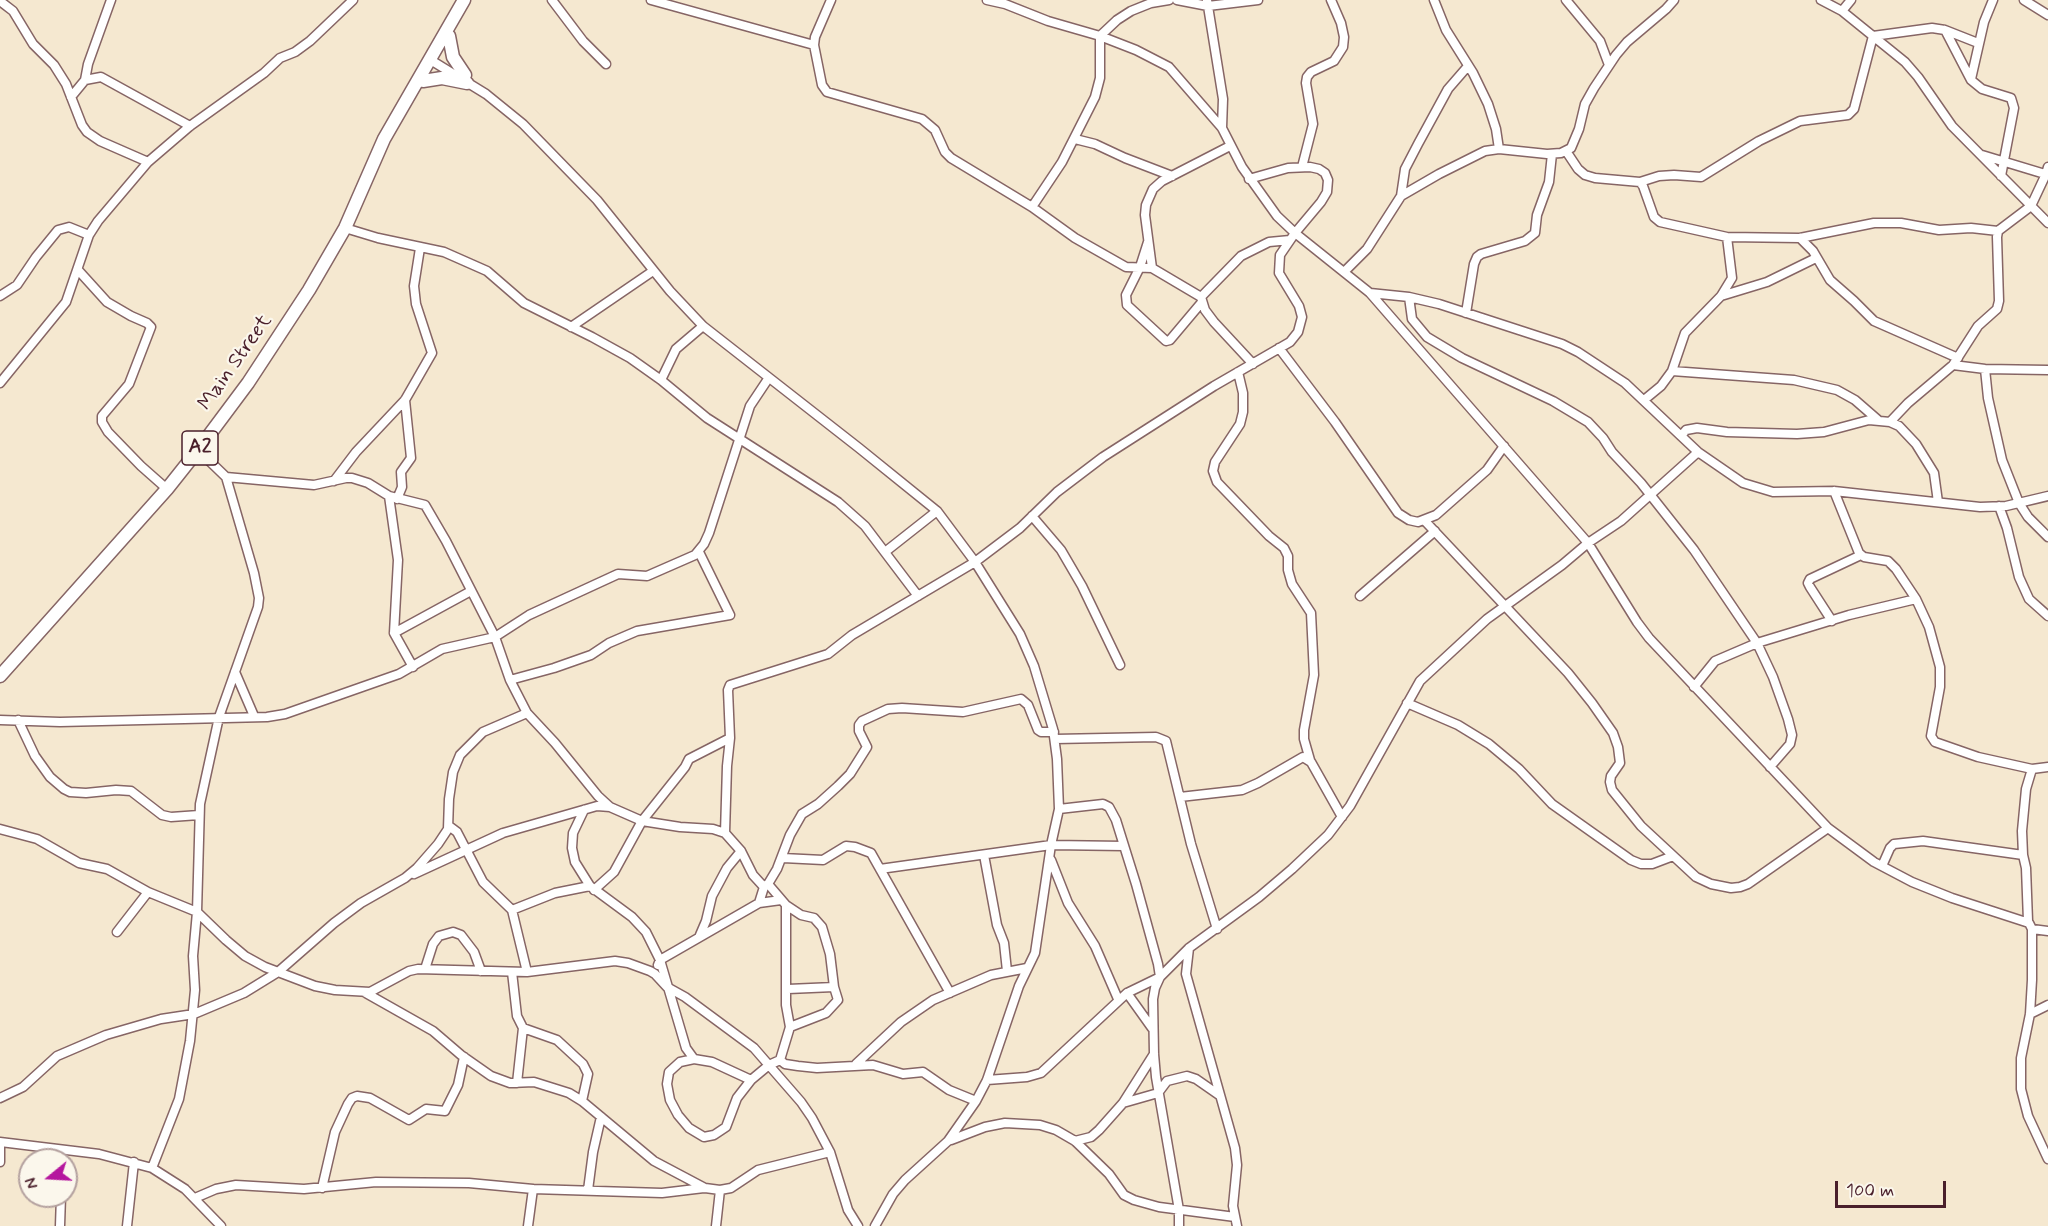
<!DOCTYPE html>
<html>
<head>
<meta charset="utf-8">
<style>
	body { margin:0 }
	#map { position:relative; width:2048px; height:1226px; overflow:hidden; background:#f5e8d0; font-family:Mynerve,sans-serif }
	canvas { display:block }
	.north { position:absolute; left:18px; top:1148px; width:60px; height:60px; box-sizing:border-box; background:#fbf7ec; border:2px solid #b4a19f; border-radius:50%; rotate:252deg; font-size:16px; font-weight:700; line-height:24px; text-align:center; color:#4a1f2b }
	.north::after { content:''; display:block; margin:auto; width:21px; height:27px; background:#b5179e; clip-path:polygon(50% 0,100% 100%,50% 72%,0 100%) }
	.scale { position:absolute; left:1835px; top:1181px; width:111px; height:27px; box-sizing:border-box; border:3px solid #4a1f2b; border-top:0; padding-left:8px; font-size:18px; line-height:21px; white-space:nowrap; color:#4a1f2b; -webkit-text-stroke:4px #fbf7ec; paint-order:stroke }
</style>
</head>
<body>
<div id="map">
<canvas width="2048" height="1226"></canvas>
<div class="north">N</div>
<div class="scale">100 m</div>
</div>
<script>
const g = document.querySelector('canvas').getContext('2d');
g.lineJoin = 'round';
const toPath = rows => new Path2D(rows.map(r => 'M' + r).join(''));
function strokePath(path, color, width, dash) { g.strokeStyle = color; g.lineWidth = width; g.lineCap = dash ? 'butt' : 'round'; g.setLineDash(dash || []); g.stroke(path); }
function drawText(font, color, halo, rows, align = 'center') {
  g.font = font + ' Mynerve,sans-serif'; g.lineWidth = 4.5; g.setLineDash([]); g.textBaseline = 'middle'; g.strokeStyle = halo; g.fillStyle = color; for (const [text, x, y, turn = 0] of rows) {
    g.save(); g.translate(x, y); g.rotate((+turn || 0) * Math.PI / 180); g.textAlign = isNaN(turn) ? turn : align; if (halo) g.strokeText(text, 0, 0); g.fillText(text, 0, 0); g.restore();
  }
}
const minor = toPath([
	[552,0,583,41,606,64],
	[651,0,814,45],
	[831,0,815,37,814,45,822,85,827,92,922,119,935,130,945,152,951,158,1032,207,1075,238,1126,267,1152,268],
	[987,0,1005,4,1048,21,1100,36,1136,50,1169,67,1222,128,1242,167,1277,216,1295,233,1370,293,1409,297,1439,304,1562,344,1578,352,1625,383,1698,452,1743,483,1773,492,1834,491,1980,507,2006,506,2048,496],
	[1177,0,1208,6,1258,0],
	[1207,0,1223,99,1222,128],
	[1434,0,1446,30,1473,73,1488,104,1496,129,1499,149],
	[1566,0,1600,41,1609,65],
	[1821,0,1842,11,1905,62,1918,77,1952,126,2048,223],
	[2024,0,2048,15],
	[0,1,13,11,33,44,54,65,66,84,82,125,87,132,100,141,148,162],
	[1842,11,1851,0],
	[1945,30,1978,43],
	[1873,36,1932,28,1945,30,1971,80,1982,89,2011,98,2014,108,2001,176],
	[429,59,486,94,523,124,597,200,670,291,703,326,859,448,937,511,975,562,1020,634,1034,666,1053,729,1057,759,1059,809,1051,845,1035,953,1019,986,987,1080,976,1101,948,1141,905,1180,893,1194,875,1226],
	[1971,79,1984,22,1993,0],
	[85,80,88,64,111,0],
	[71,97,85,80,101,77,190,126],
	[1075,139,1095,144,1125,158,1172,176],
	[1566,151,1578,169,1585,175,1595,178,1640,182,1643,186,1654,217,1660,222,1727,237,1800,238,1874,223,1901,223,1939,230,1971,228,1998,231],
	[1982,155,2048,175],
	[1302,167,1313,124,1306,83,1307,77,1311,72,1334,61,1343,47,1344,37,1341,23,1331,0],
	[1640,182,1659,176,1674,175,1701,177,1759,141,1800,121,1848,115,1854,109,1873,36],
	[1401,196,1405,169,1418,144,1448,89,1468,66],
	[1032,207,1062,162,1095,97,1100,78,1100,36,1117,20,1131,11,1151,3,1169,0],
	[345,228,378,238,444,252,487,271,524,303,592,337,630,358,661,380,707,418,838,502,865,526,918,596],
	[1800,238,1813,251,1830,280,1854,301,1874,321,1958,358],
	[1148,242,1140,267,1126,295,1127,305,1166,341,1170,340,1202,302],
	[78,270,107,302,131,316,147,323,151,327,129,384,102,416,102,422,108,432,141,466,167,489],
	[1345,271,1367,249,1401,196,1439,174,1485,151,1499,149,1547,154,1561,153,1571,148,1579,129,1585,104,1594,88,1616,55,1627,42,1666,9,1674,0],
	[1370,293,1588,543,1637,622,1649,638,1828,828,1874,862,1912,882,1952,898,2029,923,2032,929,2032,980,2030,1014,2021,1058,2021,1089,2028,1116,2048,1159],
	[0,296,17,285,36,257,58,230,69,227,89,235],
	[1721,296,1767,282,1816,258],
	[1201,297,1152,268,1145,215,1146,205,1153,189,1162,181,1230,146],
	[1409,297,1412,319,1427,337,1462,358,1553,401,1588,422,1603,438,1612,452,1641,483,1694,550,1757,643,1773,677,1788,719,1792,735,1790,744,1770,767],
	[1466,313,1474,264,1477,257,1481,254,1525,241,1535,233,1537,215,1549,182,1552,154],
	[571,327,653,271],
	[1279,348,1335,422,1398,513,1409,520,1418,522,1436,515,1487,470,1504,446],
	[1253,364,1214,322,1205,310,1201,297,1241,256,1269,242,1290,240],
	[1953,365,1985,369,2048,370],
	[1985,369,1988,398,2002,460,2019,503,2028,517,2048,537],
	[1672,371,1685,333,1721,296,1732,278,1727,237],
	[1238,372,1243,393,1243,412,1240,424,1215,462,1213,471,1217,482,1269,536,1284,548,1288,556,1288,570,1292,584,1311,613,1314,675,1304,730,1304,739,1310,760],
	[661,380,676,349,703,326],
	[0,383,66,302,89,235,98,221,148,162,190,126,264,73,280,58,295,52,310,41,353,0],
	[1644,400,1661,386,1672,371,1794,380,1837,390,1855,400,1878,420],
	[1890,422,1908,403,1953,365,1978,326,1997,309,1999,301,1997,237,1998,231,2031,206,2046,174,2048,167],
	[1681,436,1686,430,1697,428,1727,432,1797,434,1824,432,1869,420,1890,422,1899,426,1916,444,1934,473,1938,502],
	[226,477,314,485,346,478,352,478,368,483,389,496,425,505,446,541,495,637,510,680,527,713,555,743,598,796,610,807],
	[334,481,356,452,405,400,432,353,416,304,414,286,420,248],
	[389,496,398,560,394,633,413,667],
	[397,499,402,487,401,472,411,458,405,400],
	[1999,506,2007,528,2019,577,2029,599,2048,616],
	[1032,516,1061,550,1082,586,1120,665],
	[1424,520,1568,673,1592,703,1613,733,1618,747,1620,763,1611,776,1610,782,1612,790,1641,826,1696,877,1711,884,1731,888,1740,887,1748,884,1828,828],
	[885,552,937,511],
	[1360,596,1435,531],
	[1916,599,1929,627,1940,667,1940,687,1931,736,1935,742,1978,757,2032,769],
	[1832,621,1810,587,1808,583,1810,579,1861,555],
	[394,633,471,591],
	[235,672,254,716],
	[510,680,554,668,591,655,609,643,637,631,730,615,699,552],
	[1694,687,1715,661,1757,643,1849,615,1916,599,1896,569,1888,561,1864,557,1859,553,1834,491],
	[1407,703,1458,725,1489,744,1519,769,1552,804,1631,860,1641,864,1652,864,1673,856],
	[0,720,60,722,267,717,285,714,399,674,442,649,495,637,529,615,618,574,647,576,695,555,704,544,709,533,750,406,768,379],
	[18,720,35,756,50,777,64,789,70,792,86,793,116,790,131,791,162,815,171,817,199,815],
	[1055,739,1156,737,1166,741,1191,844,1217,929],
	[1180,797,1242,790,1258,783,1303,757,1311,762,1342,817],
	[1059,809,1103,804,1109,807,1116,820,1136,884,1158,964,1160,977],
	[584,810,573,833,572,848,575,862,590,886,632,917,646,932,660,960,686,1048,694,1059],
	[449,826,457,832,483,882,512,910],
	[0,829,37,839,79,863,107,869,148,892,197,912,226,940,245,956,265,967,315,986,335,990,370,992,409,971,418,969,527,972,615,961,628,963,650,971,655,974,667,987,685,997,754,1048,801,1102,812,1118,830,1152,848,1210,858,1226],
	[725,833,727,766,730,738],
	[984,855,997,925,1004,943,1007,971],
	[2023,855,2022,831,2026,789,2032,769,2048,767],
	[783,858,823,860,846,846,855,847,871,853,950,993],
	[1051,860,1068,903,1095,946,1118,999],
	[1882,866,1890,848,1894,844,1923,841,2023,855,2026,868,2028,921],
	[880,869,1051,845,1124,846],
	[414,874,503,833,597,806,610,807,642,821,680,827,713,829,725,833,741,851,753,875,764,887],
	[594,890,614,872,642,821,685,767,689,759,730,738,728,690,730,685,828,654,852,635,975,562,1020,528,1057,492,1103,457,1214,386,1290,342,1298,332,1302,317,1299,306,1279,273,1280,255,1295,233,1321,202,1327,192,1328,180,1325,173,1319,169,1310,167,1288,168,1249,179],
	[759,903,764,887,768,884,777,869,790,835,802,814,818,804,838,786,850,774,867,747,859,731,859,725,862,721,888,709,902,708,963,712,1021,699,1028,705,1038,730,1041,732,1054,732],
	[786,905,801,915,814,918,822,927,830,954,834,987,838,1000,826,1013,790,1027],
	[2032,929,2048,931],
	[117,932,148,892],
	[700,935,706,921,712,896,727,868,741,851],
	[1189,948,1186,974,1235,1148,1237,1165,1233,1206,1237,1226],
	[658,965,660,960,759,903,781,900],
	[425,969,433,944,439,936,453,932,461,935,474,952,481,971],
	[512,972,517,1016,523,1028,517,1083],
	[527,972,512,910,555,893,590,886],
	[788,989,834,987],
	[364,992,433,1031,461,1055,491,1076,510,1083,534,1082,569,1093,582,1101,654,1161,705,1188,720,1190,731,1188,758,1170,830,1152],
	[1127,993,1160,977],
	[2030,1014,2048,1005],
	[523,1028,557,1040,583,1064,588,1074,582,1101],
	[780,1060,785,1064,798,1066,817,1068,873,1065,903,1074,923,1072,949,1090,976,1101],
	[856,1064,901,1022,933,1000,991,975,1027,968],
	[751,1080,712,1062,694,1059,680,1062,669,1072,667,1084,670,1100,678,1115,689,1128,704,1137,714,1135,726,1127,737,1098,751,1080,769,1065,780,1060,790,1027,786,1005,786,905,768,884],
	[987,1080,1027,1077,1041,1073,1127,993,1152,1028],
	[0,1098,23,1087,57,1056,106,1035,161,1019,194,1014,244,993,278,972,334,923,361,903,405,878,417,868,438,844,448,829,449,799,453,772,460,755,483,732,527,713],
	[1123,1103,1158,1093,1167,1081,1187,1076,1196,1079,1219,1095],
	[951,1140,985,1127,1005,1123,1040,1125,1056,1130,1075,1141,1109,1174,1124,1195,1134,1200,1159,1207,1235,1217],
	[1075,1141,1091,1137,1099,1130,1123,1103,1154,1054],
	[0,1142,99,1154,152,1168,185,1189,221,1226],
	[0,1162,0,1142],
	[152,1168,179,1099,190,1041,195,990,193,956,197,912,200,804,219,717,258,607,259,598,254,573,226,477,198,450],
	[322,1188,335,1132,348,1104,352,1098,357,1096,370,1098,409,1120,426,1109,445,1111,458,1085,464,1057],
	[588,1190,593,1152,601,1117],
	[195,1198,216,1189,236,1185,304,1189,376,1182,469,1183,533,1189,662,1193,704,1188],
	[60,1226,61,1196],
	[127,1226,134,1162],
	[528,1226,533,1189],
	[716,1226,720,1190],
	[1179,1226,1179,1210,1156,1077,1154,1054,1153,999,1155,988,1160,977,1189,948,1259,897,1292,869,1328,835,1350,806,1420,681,1487,619,1562,565,1588,543,1621,521,1698,452]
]);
const highway = toPath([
	[449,36,453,57,465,75],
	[423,81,442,78,467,83],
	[0,676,167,489,198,450,248,383,309,290,345,228,384,139,464,0]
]);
strokePath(minor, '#866565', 11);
strokePath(highway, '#866565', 15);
strokePath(minor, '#fff', 8);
strokePath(highway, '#fff', 12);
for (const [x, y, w] of [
	[200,448,36]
]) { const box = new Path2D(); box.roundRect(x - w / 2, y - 17, w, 34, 4.5); g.fillStyle = '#fbf7ec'; g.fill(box); strokePath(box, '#4a1f2b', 1.5); }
drawText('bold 20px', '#4a1f2b', null, [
	["A2",200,448]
]);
drawText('21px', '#4a1f2b', '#fbf7ec', [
	["Main Street",236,363,-55]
]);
</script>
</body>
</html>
